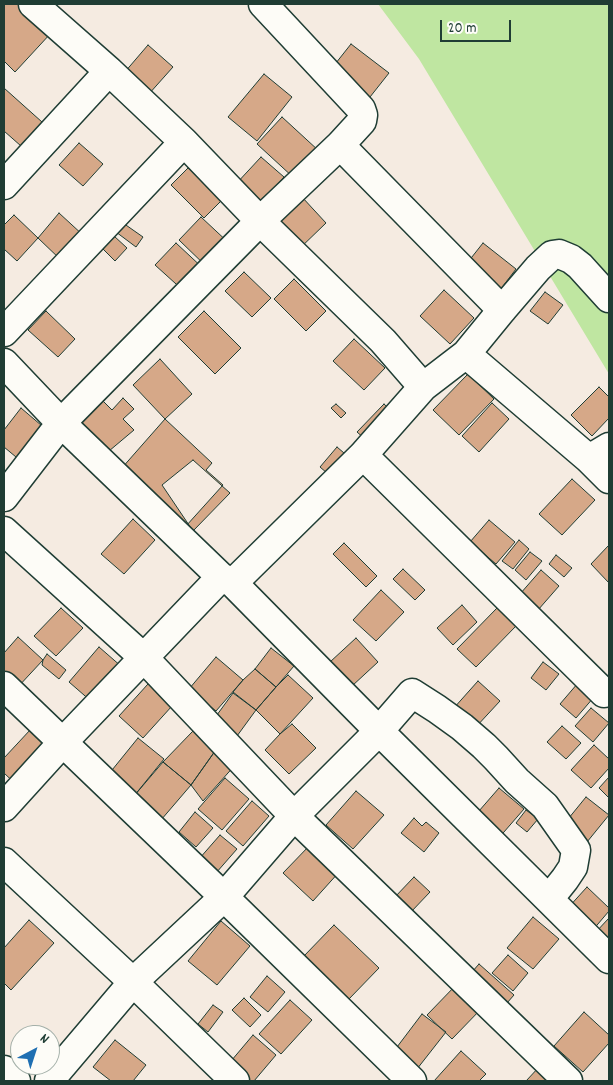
<!DOCTYPE html>
<html>
<head>
<meta charset="utf-8">
<style>
	body { margin:0 }
	#map { position:relative; width:613px; height:1085px; overflow:hidden; background:#f5ebe1; font-family:Dekko,sans-serif }
	canvas { display:block }
	.frame { position:absolute; inset:0; border:5px solid #1f3d34; pointer-events:none }
	.north { position:absolute; left:10px; top:1025px; width:50px; height:50px; box-sizing:border-box; background:#fdfcf7; border:1px solid #a4b0a9; border-radius:50%; rotate:40deg; font-size:14px; font-weight:700; line-height:20px; text-align:center; color:#1f3d34 }
	.north::after { content:''; display:block; margin:auto; width:18px; height:22px; background:#1f6fb2; clip-path:polygon(50% 0,100% 100%,50% 72%,0 100%) }
	.scale { position:absolute; left:440px; top:20px; width:71px; height:22px; box-sizing:border-box; border:2px solid #1f3d34; border-top:0; padding-left:6px; font-size:15px; line-height:18px; white-space:nowrap; color:#1f3d34; -webkit-text-stroke:4px #fdfcf7; paint-order:stroke }
</style>
</head>
<body>
<div id="map">
<canvas width="613" height="1085"></canvas>
<div class="frame"></div>
<div class="north">N</div>
<div class="scale">20 m</div>
</div>
<script>
const g = document.querySelector('canvas').getContext('2d');
g.lineJoin = 'round';
function fill(path, color) { g.fillStyle = color; g.fill(path, 'evenodd'); }
const toPath = rows => new Path2D(rows.map(r => 'M' + r).join(''));
function strokePath(path, color, width, dash) { g.strokeStyle = color; g.lineWidth = width; g.lineCap = dash ? 'butt' : 'round'; g.setLineDash(dash || []); g.stroke(path); }
fill(toPath([
	[378,4,609,4,609,374,419,59]
]), '#bfe6a1');
const building = toPath([
	[4,4,19,4,51,33,15,72,4,61,4,4],
	[351,44,389,73,370,97,332,68,351,44],
	[148,45,173,67,148,95,124,73,148,45],
	[264,74,292,97,257,141,228,117,264,74],
	[4,88,42,122,21,146,4,131,4,88],
	[282,117,319,151,294,178,257,144,282,117],
	[79,143,103,164,83,186,59,165,79,143],
	[261,157,284,177,258,206,235,185,261,157],
	[188,168,221,201,204,218,171,185,188,168],
	[302,197,326,223,297,251,273,225,302,197],
	[59,213,84,236,62,261,38,238,59,213],
	[14,215,38,238,17,261,4,249,4,225,14,215],
	[201,217,231,245,209,269,179,240,201,217],
	[123,223,143,237,136,247,116,232,123,223],
	[114,236,127,248,115,261,102,248,114,236],
	[176,243,206,271,186,293,155,265,176,243],
	[483,243,516,269,497,294,464,267,483,243],
	[244,272,271,298,252,317,225,291,244,272],
	[294,279,326,311,306,331,274,299,294,279],
	[444,290,474,318,450,344,420,316,444,290],
	[545,292,563,305,548,324,530,311,545,292],
	[46,311,75,339,58,357,28,330,46,311],
	[204,311,241,348,215,374,178,337,204,311],
	[354,339,385,368,364,390,333,361,354,339],
	[160,359,192,394,165,419,133,385,160,359],
	[468,374,494,399,459,435,433,410,468,374],
	[599,387,609,397,609,418,592,436,571,415,599,387],
	[123,398,134,409,123,419,134,430,109,451,78,422,101,399,112,410,123,398],
	[492,403,509,419,479,452,462,436,492,403],
	[336,404,346,413,341,418,331,408,336,404],
	[384,404,398,417,372,445,357,432,384,404],
	[21,408,48,431,22,462,4,447,4,430,21,408],
	[165,419,212,463,206,470,223,485,186,526,121,469,165,419],
	[337,447,351,459,334,479,320,467,337,447],
	[193,460,230,493,193,531,162,485,193,460],
	[572,479,595,500,562,535,539,514,572,479],
	[133,519,155,540,124,574,101,554,133,519],
	[489,520,515,542,496,564,470,542,489,520],
	[519,540,529,549,513,569,502,561,519,540],
	[344,543,377,576,366,587,333,554,344,543],
	[609,545,609,583,591,564,609,545],
	[530,552,542,561,526,580,515,570,530,552],
	[556,555,572,568,564,577,549,564,556,555],
	[403,569,425,590,415,600,393,579,403,569],
	[541,570,559,586,538,610,520,594,541,570],
	[381,590,404,612,376,641,353,620,381,590],
	[462,605,477,622,453,645,437,628,462,605],
	[498,607,517,625,476,667,457,649,498,607],
	[61,608,83,628,56,656,34,636,61,608],
	[18,637,43,660,17,688,4,676,4,653,18,637],
	[356,638,378,662,352,686,330,662,356,638],
	[99,647,122,667,92,702,69,682,99,647],
	[271,648,294,666,276,687,255,669,271,648],
	[47,654,66,670,59,679,42,665,43,660,47,654],
	[216,657,243,680,216,711,189,689,216,657],
	[543,662,559,674,546,690,531,678,543,662],
	[255,669,276,687,256,710,233,692,243,680,255,669],
	[288,675,313,698,280,734,256,710,276,687,288,675],
	[478,681,500,701,475,728,453,709,478,681],
	[578,683,594,697,576,718,560,704,578,683],
	[148,684,172,706,143,738,119,716,148,684],
	[233,693,256,710,237,736,214,719,233,693],
	[591,708,609,723,593,742,575,726,591,708],
	[292,724,316,748,289,774,265,750,280,734,292,724],
	[562,726,581,743,566,759,547,742,562,726],
	[31,729,54,751,20,788,4,773,4,758,31,729],
	[193,731,215,751,191,785,163,762,193,731],
	[138,738,164,759,134,796,108,775,138,738],
	[594,745,609,759,609,768,591,788,571,770,594,745],
	[218,747,236,764,203,801,191,785,218,747],
	[163,762,191,785,161,820,134,796,163,762],
	[609,777,609,798,599,788,609,777],
	[225,778,249,799,222,830,198,809,225,778],
	[499,788,524,809,497,840,472,819,499,788],
	[356,791,384,815,353,849,326,825,356,791],
	[586,797,609,815,587,842,564,824,586,797],
	[252,801,269,816,243,846,226,831,252,801],
	[526,810,538,819,527,832,516,823,526,810],
	[195,812,213,828,196,847,179,832,195,812],
	[414,818,422,826,426,822,439,833,424,852,401,833,414,818],
	[220,835,237,849,216,873,199,859,220,835],
	[311,844,340,871,313,901,283,873,311,844],
	[414,877,430,892,410,913,394,898,414,877],
	[587,887,609,908,609,911,592,931,567,909,587,887],
	[533,917,559,939,533,969,507,948,533,917],
	[609,918,609,947,595,933,609,918],
	[29,920,54,943,11,990,4,983,4,948,29,920],
	[221,921,250,946,217,985,188,961,221,921],
	[334,925,379,968,348,1000,303,957,334,925],
	[508,955,528,973,513,991,492,973,508,955],
	[479,964,514,995,500,1011,465,980,479,964],
	[267,976,285,992,268,1012,250,997,267,976],
	[458,983,483,1007,452,1039,427,1015,458,983],
	[244,998,261,1015,250,1027,232,1010,244,998],
	[290,1000,312,1020,281,1054,259,1034,290,1000],
	[213,1005,223,1012,208,1032,198,1024,213,1005],
	[584,1012,609,1035,609,1043,583,1072,554,1046,584,1012],
	[422,1014,446,1032,417,1069,394,1051,422,1014],
	[253,1035,276,1055,254,1081,242,1081,226,1067,253,1035],
	[115,1040,146,1065,133,1081,111,1081,93,1067,115,1040],
	[461,1051,486,1074,479,1081,434,1081,461,1051],
	[540,1066,556,1081,526,1081,540,1066]
]);
fill(building, '#d6a888');
strokePath(building, '#1f3d34', 1);
const minor = toPath([
	[33,4,109,71,184,142,260,221,383,341,423,387],
	[340,145,502,310],
	[4,185,109,71],
	[4,332,184,142],
	[466,354,589,459,609,479],
	[4,363,61,423,221,577,233,583,379,731,609,959],
	[363,455,604,693],
	[589,459,609,447],
	[4,497,61,423,260,221,340,145,362,121,363,115,361,109,263,4],
	[4,531,143,657,294,816,568,1081],
	[233,583,363,455,423,387,466,354,502,310,538,268,552,255,559,254,571,259,580,266,609,298],
	[4,686,224,897,412,1081],
	[4,807,63,742,221,577],
	[4,862,133,982,235,1081],
	[4,1070,16,1081],
	[49,1081,133,982,224,897,294,816,379,731,412,693,437,709,462,727,484,746,496,758,517,781,545,806,576,850,573,867,565,879,549,899]
]);
strokePath(minor, '#1f3d34', 31);
strokePath(minor, '#fdfcf7', 28);
</script>
</body>
</html>
